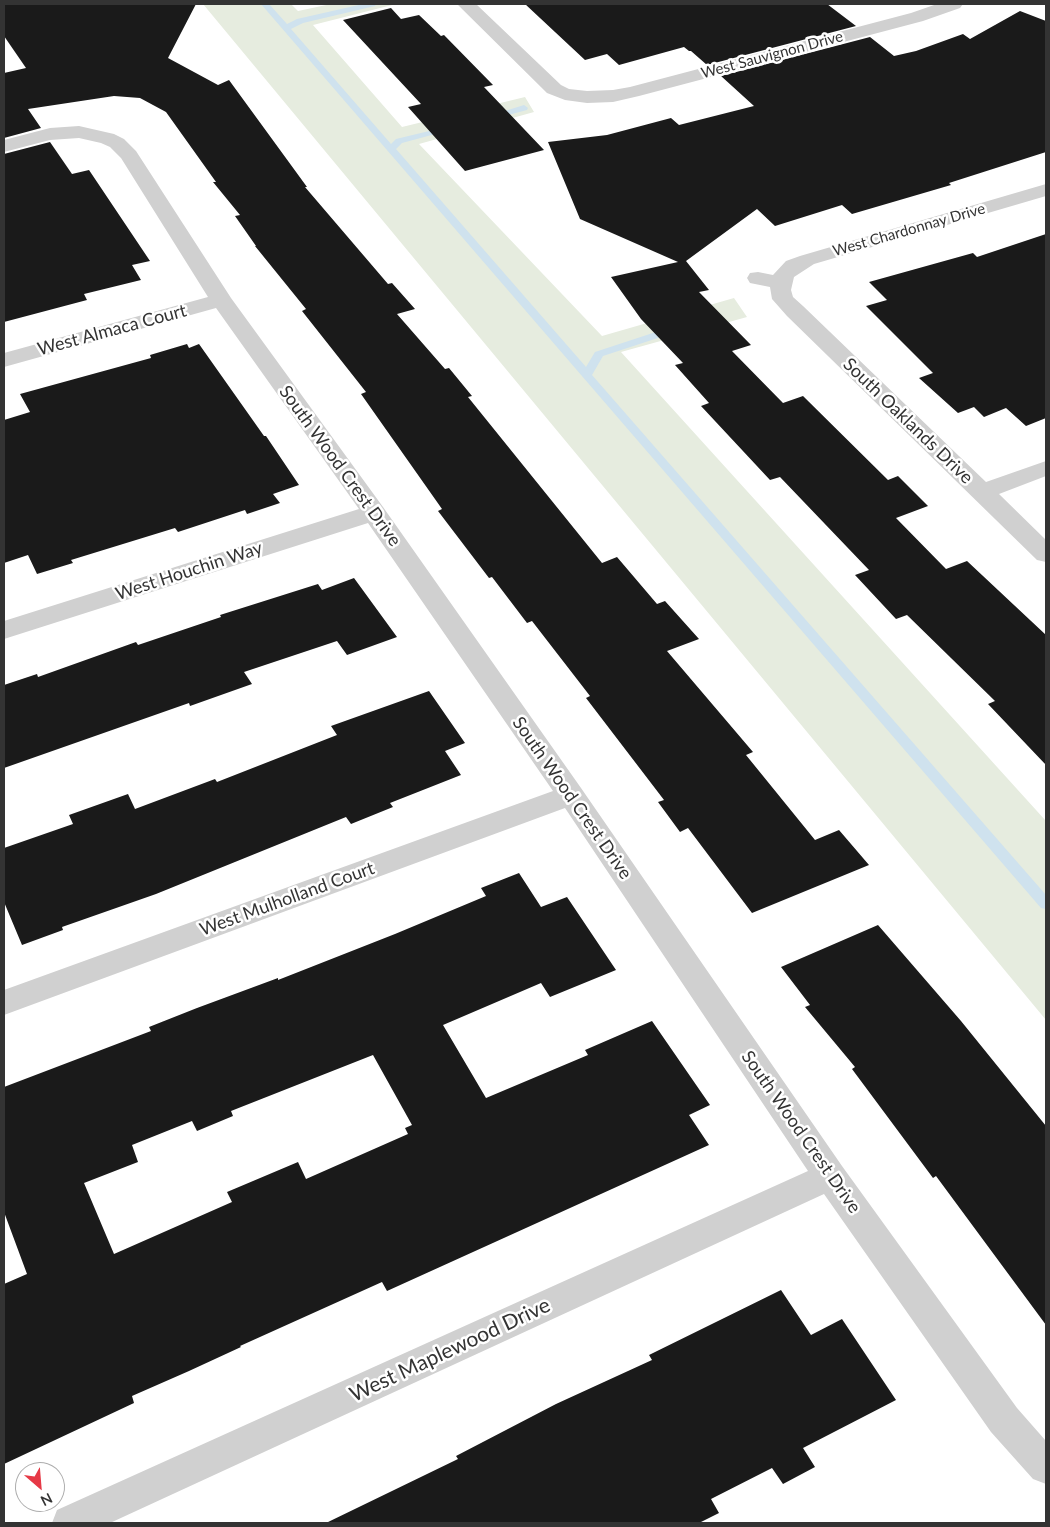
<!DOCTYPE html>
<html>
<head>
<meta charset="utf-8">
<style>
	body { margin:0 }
	#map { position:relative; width:1050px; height:1527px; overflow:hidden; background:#fff; font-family:Lato,sans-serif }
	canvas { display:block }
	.frame { position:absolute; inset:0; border:5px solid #333; pointer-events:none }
	.north { position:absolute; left:15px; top:1462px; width:50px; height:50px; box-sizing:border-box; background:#fff; border:1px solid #adadad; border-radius:50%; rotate:153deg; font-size:14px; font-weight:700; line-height:20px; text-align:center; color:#333 }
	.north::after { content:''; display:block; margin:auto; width:18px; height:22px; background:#e63946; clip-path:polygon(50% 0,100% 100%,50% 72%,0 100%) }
</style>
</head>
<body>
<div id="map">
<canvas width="1050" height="1527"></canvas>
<div class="frame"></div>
<div class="north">N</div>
</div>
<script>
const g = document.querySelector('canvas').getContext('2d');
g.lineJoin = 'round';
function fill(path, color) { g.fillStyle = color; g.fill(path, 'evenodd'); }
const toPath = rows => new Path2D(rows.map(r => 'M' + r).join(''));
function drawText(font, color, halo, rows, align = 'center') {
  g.font = font + ' Lato,sans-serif'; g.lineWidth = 5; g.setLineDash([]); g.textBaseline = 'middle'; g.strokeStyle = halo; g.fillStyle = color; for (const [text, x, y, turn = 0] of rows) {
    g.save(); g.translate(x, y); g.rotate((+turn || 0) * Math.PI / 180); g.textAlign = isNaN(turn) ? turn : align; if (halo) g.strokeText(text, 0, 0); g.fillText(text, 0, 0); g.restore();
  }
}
fill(toPath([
	[203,4,291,4,298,11,331,4,396,4,313,25,402,127,525,97,534,112,419,144,602,336,734,298,747,317,621,352,1046,821,1046,1020]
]), '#e6ecdf');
fill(toPath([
	[261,4,269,4,287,24,297,19,363,4,376,4,375,6,303,23,291,29,391,144,396,139,450,126,450,130,402,143,396,149,586,367,595,352,668,328,676,328,676,332,603,356,592,375,1046,895,1046,909,1041,908,261,4],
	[524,105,528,108,527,110,493,119,489,116,524,105]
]), '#cfe2ee');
fill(toPath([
	[4,4,196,4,168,58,218,85,229,80,307,187,305,187,388,284,392,283,415,309,397,314,445,369,449,368,472,396,468,397,602,563,617,557,657,604,665,601,699,639,667,651,753,752,746,755,815,840,839,830,869,865,752,913,688,828,680,832,658,802,664,800,586,698,590,696,532,621,527,623,492,577,489,578,438,511,442,509,361,394,366,392,302,311,306,309,255,246,256,246,235,216,240,215,213,182,216,182,166,112,140,98,114,96,28,109,41,128,4,138,4,73,26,68,4,36],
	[525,4,827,4,856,26,707,65,691,51,689,51,684,47,619,65,607,54,585,60],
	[391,8,401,19,419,15,441,36,444,35,493,85,484,87,544,150,465,171,408,107,421,104,343,20],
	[1020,11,1046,21,1046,152,949,183,951,185,852,214,842,205,775,226,757,209,686,261,709,290,699,292,751,345,732,351,783,403,803,396,888,480,898,476,928,506,896,518,946,569,967,561,1046,635,1046,765,988,704,995,701,907,615,896,619,855,575,869,570,780,477,770,480,701,406,709,403,675,365,683,363,641,319,611,277,678,262,580,219,548,142,607,135,671,118,679,125,754,106,721,76,870,37,894,56,916,51,963,34,970,39],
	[50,142,72,174,89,170,150,261,132,265,141,280,84,294,87,300,4,322,4,154],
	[1046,234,1046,418,1026,426,1006,408,984,417,974,407,958,413,919,378,933,373,866,306,887,300,869,282,973,253,977,257],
	[187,344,189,348,199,344,264,436,266,436,299,485,273,494,280,503,247,514,245,510,178,532,175,528,71,560,73,563,37,574,28,555,4,563,4,420,30,412,20,394,151,358,150,355],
	[354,578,397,637,347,655,337,641,244,672,252,684,190,706,189,703,4,768,4,685,37,674,38,677,136,642,138,645,221,617,220,615,318,584,322,590],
	[429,691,465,743,445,751,461,775,390,803,393,807,351,824,346,817,156,894,62,927,63,930,22,945,4,902,4,848,73,824,69,815,128,794,135,809,215,779,217,782,337,735,331,726],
	[519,873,541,907,567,897,616,970,550,997,541,983,443,1025,486,1098,588,1055,585,1050,652,1021,710,1105,689,1115,709,1145,387,1291,382,1282,240,1346,241,1347,189,1371,132,1396,134,1403,4,1464,4,1284,27,1274,4,1212,4,1087,151,1031,149,1027,197,1008,278,978,278,980,395,934,486,896,481,888],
	[373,1055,412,1125,405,1128,408,1134,306,1179,298,1162,227,1192,232,1202,114,1254,84,1183,138,1162,132,1145,192,1121,197,1131,233,1116,231,1111],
	[878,925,961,1021,1046,1126,1046,1325,936,1176,933,1178,852,1069,855,1067,805,1007,810,1005,781,967],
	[781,1290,811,1335,842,1319,896,1400,803,1448,815,1467,783,1484,772,1468,711,1499,719,1513,699,1523,326,1523,458,1459,456,1456,556,1404,652,1360,649,1355]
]), '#1a1a1a');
fill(toPath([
	[457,4,476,4,561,85,569,89,587,91,613,90,630,87,911,13,937,4,963,4,960,8,923,21,639,96,613,102,587,103,565,100,547,93,457,4],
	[79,126,114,134,124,139,136,151,231,298,383,507,581,788,842,1166,1017,1408,1046,1441,1046,1484,1033,1479,991,1432,824,1194,110,1523,52,1523,57,1510,808,1171,565,808,4,1015,4,990,553,791,368,523,4,639,4,621,359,509,216,308,4,367,4,353,208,297,121,158,110,147,101,143,79,138,50,140,4,152,4,140,50,128,79,126],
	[1046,184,1046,196,814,264,794,277,791,290,793,297,803,306,986,482,1046,461,1046,476,999,494,1046,540,1046,562,1037,560,787,316,772,299,770,287,750,283,747,278,750,273,758,272,773,275,786,261,800,256,1046,184]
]), '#d0d0d0');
drawText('15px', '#333', '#fff', [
	["West Sauvignon Drive",772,55,-15],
	["West Chardonnay Drive",909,230,-16]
]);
drawText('18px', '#333', '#fff', [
	["West Almaca Court",112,330,-15],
	["South Oaklands Drive",908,421,44],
	["South Wood Crest Drive",340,466,54],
	["West Houchin Way",189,571,-18],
	["South Wood Crest Drive",572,798,55],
	["West Mulholland Court",287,899,-20],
	["South Wood Crest Drive",801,1132,55]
]);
drawText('21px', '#333', '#fff', [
	["West Maplewood Drive",450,1350,-25]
]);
</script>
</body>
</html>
